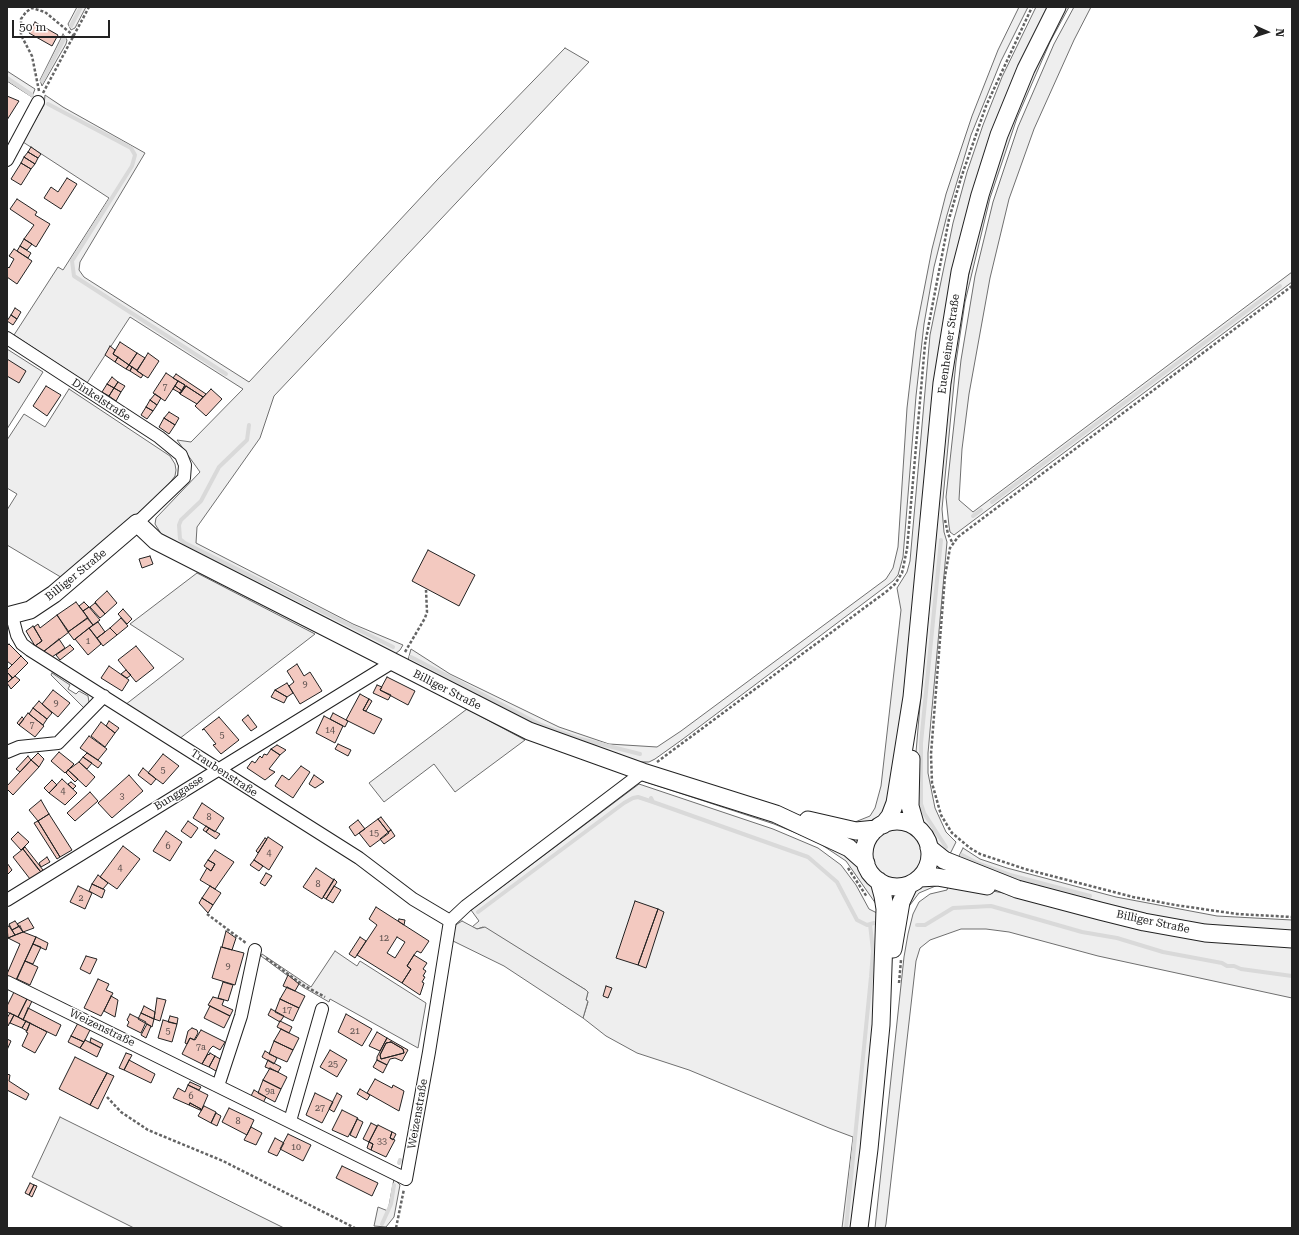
<!DOCTYPE html>
<html>
<head>
<meta charset="utf-8">
<style>
	body { margin:0 }
	#map { position:relative; width:1299px; height:1235px; overflow:hidden; background:#fff; font-family:"Roboto Serif",serif }
	canvas { display:block }
	.frame { position:absolute; inset:0; border:8px solid #222; pointer-events:none }
	.north { position:absolute; left:1247px; top:12px; width:40px; height:40px; -webkit-text-stroke:3px #fff; paint-order:stroke; rotate:93deg; font-size:11px; font-weight:700; line-height:16px; text-align:center; color:#222 }
	.north::after { content:''; display:block; margin:auto; width:14px; height:18px; background:#222; clip-path:polygon(50% 0,100% 100%,50% 72%,0 100%) }
	.scale { position:absolute; left:12px; top:20px; width:98px; height:18px; box-sizing:border-box; border:2px solid #222; border-top:0; padding-left:5px; font-size:12px; line-height:14px; white-space:nowrap; color:#222; -webkit-text-stroke:3px #fff; paint-order:stroke }
</style>
</head>
<body>
<div id="map">
<canvas width="1299" height="1235"></canvas>
<div class="frame"></div>
<div class="north">N</div>
<div class="scale">50 m</div>
</div>
<script>
const g = document.querySelector('canvas').getContext('2d');
g.lineJoin = 'round';
function fill(path, color) { g.fillStyle = color; g.fill(path, 'evenodd'); }
const toPath = rows => new Path2D(rows.map(r => 'M' + r).join(''));
function strokePath(path, color, width, dash) { g.strokeStyle = color; g.lineWidth = width; g.lineCap = dash ? 'butt' : 'round'; g.setLineDash(dash || []); g.stroke(path); }
function drawText(font, color, halo, rows, align = 'center') {
  g.font = font + ' "Roboto Serif",serif'; g.lineWidth = 3; g.setLineDash([]); g.textBaseline = 'middle'; g.strokeStyle = halo; g.fillStyle = color; for (const [text, x, y, turn = 0] of rows) {
    g.save(); g.translate(x, y); g.rotate((+turn || 0) * Math.PI / 180); g.textAlign = isNaN(turn) ? turn : align; if (halo) g.strokeText(text, 0, 0); g.fillText(text, 0, 0); g.restore();
  }
}
const green = toPath([
	[77,7,86,7,75,28,71,30,68,24,77,7],
	[1019,7,1028,7,1001,61,971,135,947,215,934,267,924,324,916,396,903,557,898,575,893,581,683,739,655,759,649,762,639,762,544,731,408,660,411,649,450,674,559,727,609,744,657,747,681,731,886,579,893,568,898,547,907,408,916,331,932,249,946,194,972,116,998,50,1019,7],
	[1036,7,1048,7,1014,77,977,177,889,804,878,820,871,823,850,824,870,816,875,808,881,786,901,610,897,588,907,572,910,561,930,335,953,223,967,172,983,125,1002,77,1036,7],
	[1066,7,1069,7,1050,42,1017,118,990,198,965,302,956,362,942,509,944,532,947,542,928,753,928,773,935,808,946,832,956,842,949,856,937,844,932,834,918,815,915,764,929,599,949,396,959,323,978,228,998,160,1017,109,1051,34,1066,7],
	[1074,7,1091,7,1074,40,1034,129,1009,199,990,278,969,394,962,449,959,500,973,512,1292,272,1292,282,954,535,950,532,949,526,946,497,961,360,975,276,993,202,1018,127,1054,44,1074,7],
	[63,34,67,40,66,44,42,86,40,80,63,34],
	[565,48,589,62,274,396,260,438,197,527,196,543,353,624,403,645,400,650,395,654,159,535,160,532,155,524,156,518,200,472,177,440,191,442,243,389,130,317,87,383,14,335,58,267,63,270,109,198,23,142,44,105,45,95,63,107,145,153,80,262,79,270,84,277,249,382,438,179,565,48],
	[7,71,35,89,32,97,7,81,7,71],
	[7,349,43,372,7,429,7,349],
	[69,389,170,456,175,464,176,470,175,476,169,484,152,501,64,579,7,545,7,510,17,494,7,488,7,440,24,414,45,427,69,389],
	[197,573,315,634,179,739,125,705,184,659,130,624,197,573],
	[52,673,70,685,68,689,76,694,79,691,88,696,89,702,86,710,51,675,52,673],
	[467,709,525,740,455,792,434,764,384,802,369,783,467,709],
	[643,781,757,814,847,851,859,865,863,873,873,886,876,904,846,861,816,841,774,824,643,781],
	[639,784,773,829,818,848,841,865,856,885,869,909,877,913,880,946,861,1154,851,1228,842,1228,853,1137,829,1128,689,1070,637,1053,606,1036,583,1018,588,1002,586,1000,588,992,586,990,483,927,477,929,472,927,479,921,471,910,639,784],
	'871 854a26 26 0 1 1 52 0a26 26 0 1 1-52 0Z',
	[963,848,980,859,1007,868,1116,897,1217,916,1292,920,1292,933,1242,930,1161,918,1019,883,957,860,963,848],
	[949,883,1292,946,1292,998,1098,956,1009,932,986,929,961,929,930,940,920,948,916,961,886,1224,885,1228,875,1228,904,957,908,934,913,914,919,902,930,894,947,890,949,883],
	[924,885,938,885,919,893,907,909,914,891,924,885],
	[335,951,357,966,360,961,426,1003,418,1048,330,999,329,1002,303,987,261,956,262,954,311,987,335,951],
	[60,1117,66,1120,284,1228,134,1228,32,1177,60,1117],
	[394,1179,400,1185,394,1217,386,1227,374,1226,378,1207,388,1211,394,1179]
]);
fill(green, '#eee');
strokePath(green, '#6f6f6f', 1);
const parking = toPath([
	[462,921,477,929,485,927,586,990,588,992,586,1000,588,1001,583,1018,504,966,451,940,454,926,462,921]
]);
fill(parking, '#ededed');
strokePath(parking, '#6f6f6f', 1);
strokePath(toPath([
	[71,26,81,7],
	[7,78,32,95],
	[42,81,64,39],
	[48,104,131,148,135,155,132,166,72,261,74,276,226,374],
	[249,425,247,440,219,467,201,501,181,520,179,525,180,539,185,543,393,647],
	[992,502,1280,286],
	[973,516,981,510],
	[941,540,921,743,921,804,924,813,946,847],
	[411,657,541,725,577,738,640,754],
	[651,798,653,802,808,857,837,882,857,920,867,925,874,923],
	[962,855,977,863,1010,875,1090,896],
	[478,912,624,803,633,798,638,797,653,802],
	[917,925,925,925,953,908,991,906,1082,932,1117,938,1163,952,1222,963,1227,966,1234,966,1241,969,1292,976],
	[399,1163,400,1160],
	[382,1224,391,1204,394,1185],
	[846,1228,871,977,873,951,870,924]
]), '#d9d9d9', 4);
const building = toPath([
	[35,22,58,35,52,46,29,33,35,22],
	[7,96,19,101,7,120,7,96],
	[31,147,41,154,38,158,28,152,31,147],
	[28,152,38,158,35,164,24,157,28,152],
	[24,157,35,164,31,169,21,163,24,157],
	[21,163,31,169,21,185,11,179,21,163],
	[67,178,77,184,61,209,44,198,51,187,58,192,67,178],
	[17,199,37,212,35,215,50,224,36,247,24,239,34,225,10,209,17,199],
	[24,239,32,244,27,250,20,246,24,239],
	[20,246,31,253,28,258,17,251,20,246],
	[14,249,32,261,17,284,7,277,7,266,9,268,14,259,9,256,14,249],
	[15,308,21,312,17,319,11,315,15,308],
	[11,315,17,319,13,325,7,321,11,315],
	[120,342,137,353,129,365,113,354,120,342],
	[110,346,115,350,113,354,118,357,115,362,105,355,110,346],
	[137,353,145,358,137,370,129,365,137,353],
	[148,353,159,361,148,378,137,371,148,353],
	[118,357,129,365,126,369,115,362,118,357],
	[7,359,26,371,19,383,7,376,7,359],
	[129,365,132,367,130,371,126,369,129,365],
	[132,367,143,375,141,378,130,371,132,367],
	[166,373,178,381,165,401,153,393,166,373],
	[176,374,206,394,203,397,186,386,180,394,179,392,180,393,185,385,173,378,176,374],
	[112,377,118,382,114,388,107,384,112,377],
	[178,381,185,385,182,391,175,386,178,381],
	[118,382,125,386,121,392,114,388,118,382],
	[107,384,114,388,109,396,102,392,107,384],
	[46,386,61,395,47,416,33,406,46,386],
	[175,386,182,391,180,393,173,389,175,386],
	[186,386,203,397,197,404,180,394,186,386],
	[114,388,121,392,116,401,109,396,114,388],
	[211,389,222,399,206,416,195,406,211,389],
	[155,394,161,398,157,405,150,400,155,394],
	[150,400,157,405,153,411,146,407,150,400],
	[146,407,153,411,147,419,141,415,146,407],
	[169,412,179,418,175,425,164,418,169,412],
	[164,418,175,425,169,434,159,427,164,418],
	[428,550,475,575,459,606,412,581,428,550],
	[150,556,153,564,142,568,139,559,150,556],
	[107,591,117,603,105,614,95,602,107,591],
	[76,602,88,618,68,632,57,615,76,602],
	[84,602,89,607,83,611,79,606,84,602],
	[95,603,105,614,100,618,90,607,95,603],
	[89,607,100,620,93,625,83,611,89,607],
	[123,609,132,619,127,624,118,614,123,609],
	[57,615,69,632,43,652,35,646,42,641,34,627,38,624,40,628,57,615],
	[87,618,93,625,74,640,68,632,87,618],
	[121,618,128,626,117,635,110,628,121,618],
	[98,622,105,632,97,638,89,628,98,622],
	[33,626,42,641,35,646,26,631,33,626],
	[89,628,101,644,88,655,75,639,89,628],
	[110,628,117,635,103,646,97,638,110,628],
	[59,639,65,648,52,657,43,652,59,639],
	[9,644,21,656,12,665,7,661,7,646,9,644],
	[70,645,74,649,60,660,56,655,70,645],
	[136,646,154,668,136,682,118,660,136,646],
	[21,656,28,663,13,678,7,672,7,670,21,656],
	[297,664,304,676,310,672,322,691,300,704,289,686,294,682,287,671,297,664],
	[109,666,129,680,122,691,101,678,109,666],
	[126,670,131,675,127,678,121,674,126,670],
	[7,672,12,678,7,683,7,672],
	[15,676,20,680,11,689,7,683,15,676],
	[387,677,415,691,408,705,380,690,387,677],
	[287,683,293,693,287,697,275,690,287,683],
	[377,685,382,687,380,690,391,695,388,700,373,693,377,685],
	[53,690,70,703,58,717,42,704,53,690],
	[275,690,287,697,284,703,271,697,275,690],
	[360,694,369,699,363,710,382,719,374,734,346,720,360,694],
	[369,699,372,701,366,711,363,710,369,699],
	[39,701,52,713,47,719,33,708,39,701],
	[33,708,47,719,43,725,29,714,33,708],
	[28,713,44,726,35,737,19,725,28,713],
	[333,713,348,721,345,727,330,719,333,713],
	[248,715,257,727,251,731,242,720,248,715],
	[324,716,343,726,335,743,316,733,324,716],
	[22,717,24,719,19,725,17,723,22,717],
	[219,717,239,740,221,754,213,745,216,744,204,729,202,730,219,717],
	[109,721,119,728,115,733,106,726,109,721],
	[101,722,115,733,105,747,91,736,101,722],
	[89,736,107,749,98,760,80,748,89,736],
	[338,744,351,750,348,756,335,749,338,744],
	[277,745,286,750,280,755,271,749,277,745],
	[271,749,280,755,269,769,275,772,265,780,247,768,252,761,255,763,260,756,262,758,264,754,267,755,271,749],
	[59,752,74,764,65,773,51,761,59,752],
	[38,753,44,759,39,767,31,760,38,753],
	[87,753,102,763,98,768,83,757,87,753],
	[163,754,179,766,163,784,148,773,163,754],
	[28,756,31,760,20,772,16,769,28,756],
	[83,757,92,763,87,769,79,762,83,757],
	[31,760,39,767,13,795,7,789,7,786,31,760],
	[79,762,95,777,86,787,68,770,79,762],
	[301,766,310,772,293,798,275,786,282,775,289,780,301,766],
	[143,768,156,779,151,785,138,775,143,768],
	[68,770,78,779,75,782,66,773,68,770],
	[129,775,143,791,112,818,98,803,129,775],
	[314,775,324,782,315,788,309,784,314,775],
	[62,779,77,793,65,805,49,793,62,779],
	[52,780,57,785,49,793,44,788,52,780],
	[71,782,76,786,73,789,68,784,71,782],
	[90,792,98,801,75,821,67,813,90,792],
	[41,800,49,814,38,821,29,810,41,800],
	[202,803,224,818,215,832,193,818,202,803],
	[49,814,72,850,60,857,38,821,49,814],
	[381,817,391,830,388,832,378,819,381,817],
	[378,819,389,833,370,847,359,833,378,819],
	[358,820,365,829,355,836,349,827,358,820],
	[38,821,60,857,57,859,34,823,38,821],
	[188,821,198,828,191,838,181,831,188,821],
	[206,826,209,828,206,832,203,830,206,826],
	[209,828,220,834,216,839,206,832,209,828],
	[391,830,395,836,384,844,380,839,391,830],
	[166,831,182,842,170,861,153,851,166,831],
	[18,832,29,842,21,850,11,839,18,832],
	[268,837,283,847,269,870,254,860,268,837],
	[265,838,267,839,258,853,256,851,265,838],
	[123,846,140,859,117,889,100,877,123,846],
	[25,847,43,870,41,872,38,869,23,849,25,847],
	[23,849,41,872,30,879,13,857,23,849],
	[215,850,234,862,215,889,200,880,207,868,211,871,215,864,208,860,215,850],
	[47,857,50,862,41,867,39,863,47,857],
	[208,860,215,864,211,871,204,866,208,860],
	[254,860,263,866,259,871,250,865,254,860],
	[7,863,12,870,8,874,7,872,7,863],
	[316,868,334,880,322,899,303,887,316,868],
	[266,873,272,876,265,886,260,883,266,873],
	[98,875,108,883,103,889,92,884,98,875],
	[334,879,337,882,326,899,323,897,334,879],
	[92,884,105,890,102,898,89,891,92,884],
	[78,886,92,893,85,909,70,902,78,886],
	[210,886,221,893,213,905,202,898,210,886],
	[334,886,341,890,333,903,326,899,334,886],
	[202,898,213,905,208,913,199,903,202,898],
	[635,901,658,909,638,965,616,958,635,901],
	[376,907,429,941,421,953,417,951,414,955,407,966,411,969,402,983,357,955,377,925,369,919,376,907],
	[397,937,405,942,395,958,387,953,397,937],
	[658,909,664,912,646,968,638,965,658,909],
	[28,918,34,928,23,932,17,924,28,918],
	[399,919,405,920,404,925,398,921,399,919],
	[15,921,19,926,12,930,9,924,15,921],
	[9,926,15,935,8,938,7,927,9,926],
	[20,926,23,932,15,935,12,930,20,926],
	[226,931,236,938,232,950,222,947,226,931],
	[23,932,36,937,15,982,7,978,7,974,20,944,8,938,23,932],
	[36,937,48,943,46,950,33,944,36,937],
	[360,937,366,941,355,958,349,954,360,937],
	[33,944,41,947,33,964,25,961,33,944],
	[221,947,244,953,235,985,212,978,221,947],
	[414,955,427,963,423,969,426,971,423,976,425,977,422,982,424,983,420,995,402,983,411,969,407,966,414,955],
	[86,956,97,959,90,974,80,969,86,956],
	[25,961,38,967,30,985,17,979,25,961],
	[288,975,299,984,295,991,283,986,288,975],
	[98,979,109,984,106,990,113,993,101,1016,84,1008,98,979],
	[223,982,233,985,228,1001,218,998,223,982],
	[606,986,612,988,608,998,603,996,606,986],
	[287,987,305,996,299,1008,280,999,287,987],
	[14,992,27,999,18,1017,7,1012,7,1006,14,992],
	[111,996,118,1000,115,1017,104,1011,111,996],
	[213,997,224,1000,222,1005,233,1010,230,1016,208,1005,213,997],
	[157,998,166,1000,160,1021,154,1019,157,998],
	[27,999,32,1001,23,1020,18,1017,27,999],
	[280,999,299,1008,293,1021,275,1012,280,999],
	[144,1006,155,1012,154,1019,141,1013,144,1006],
	[210,1006,230,1016,224,1028,204,1018,210,1006],
	[28,1008,61,1025,56,1036,23,1020,28,1008],
	[271,1009,284,1016,280,1022,268,1015,271,1009],
	[10,1013,14,1015,8,1026,7,1018,10,1013],
	[141,1013,154,1019,152,1027,138,1019,141,1013],
	[130,1014,146,1022,141,1033,127,1026,129,1022,127,1020,130,1014],
	[346,1014,372,1029,362,1046,338,1032,346,1014],
	[14,1015,26,1021,22,1028,10,1023,14,1015],
	[170,1016,178,1018,177,1024,168,1022,170,1016],
	[163,1020,177,1024,172,1042,158,1038,163,1020],
	[26,1021,30,1023,27,1031,22,1028,26,1021],
	[280,1021,292,1027,289,1033,277,1027,280,1021],
	[30,1023,47,1032,35,1053,22,1046,28,1033,26,1032,30,1023],
	[78,1023,90,1030,84,1042,71,1036,78,1023],
	[147,1024,151,1026,146,1038,141,1035,147,1024],
	[192,1028,197,1030,198,1033,194,1040,190,1038,187,1044,185,1043,188,1031,192,1028],
	[281,1029,299,1038,293,1050,274,1041,281,1029],
	[201,1030,225,1042,220,1050,213,1046,210,1049,202,1064,182,1054,190,1038,195,1040,201,1030],
	[377,1032,387,1038,380,1051,369,1046,377,1032],
	[71,1036,84,1042,80,1048,68,1042,71,1036],
	[91,1038,103,1044,101,1048,90,1042,91,1038],
	[387,1038,408,1050,402,1061,395,1058,390,1059,387,1065,377,1060,377,1057,387,1038],
	[391,1042,403,1049,404,1053,381,1059,380,1055,386,1043,391,1042],
	[7,1039,11,1041,7,1050,7,1039],
	[85,1040,101,1048,97,1057,80,1048,85,1040],
	[274,1041,293,1050,287,1062,269,1054,274,1041],
	[391,1042,403,1049,404,1053,381,1059,380,1055,386,1043,391,1042],
	[330,1050,347,1060,337,1077,320,1067,330,1050],
	[265,1051,277,1058,274,1064,262,1057,265,1051],
	[126,1053,132,1055,124,1070,119,1068,126,1053],
	[210,1053,215,1056,209,1067,202,1064,208,1054,209,1055,210,1053],
	[215,1056,222,1060,216,1071,209,1067,215,1056],
	[75,1057,107,1073,90,1105,59,1089,75,1057],
	[129,1060,155,1074,151,1083,124,1070,129,1060],
	[268,1060,281,1067,278,1072,265,1067,268,1060],
	[377,1060,387,1065,383,1073,373,1067,377,1060],
	[270,1068,287,1077,281,1089,263,1080,270,1068],
	[107,1073,114,1076,98,1109,90,1105,107,1073],
	[7,1074,10,1075,9,1081,29,1094,26,1100,7,1090,7,1074],
	[375,1079,392,1088,393,1085,404,1091,399,1111,367,1093,375,1079],
	[263,1080,281,1089,275,1102,258,1093,263,1080],
	[190,1082,201,1087,199,1090,188,1085,190,1082],
	[188,1085,208,1095,201,1111,201,1109,190,1103,189,1105,173,1098,178,1088,185,1092,188,1085],
	[360,1089,370,1095,367,1100,357,1094,360,1089],
	[254,1090,266,1097,263,1103,251,1096,254,1090],
	[315,1093,333,1102,322,1123,306,1115,315,1093],
	[337,1093,342,1096,334,1112,329,1109,337,1093],
	[190,1103,201,1109,200,1110,189,1105,190,1103],
	[204,1106,216,1112,211,1123,198,1116,204,1106],
	[229,1108,254,1120,247,1135,222,1122,229,1108],
	[342,1110,358,1118,348,1137,332,1130,342,1110],
	[216,1113,221,1116,217,1126,211,1123,216,1113],
	[357,1119,363,1122,356,1138,350,1135,357,1119],
	[371,1123,377,1126,369,1142,363,1139,371,1123],
	[378,1125,392,1132,390,1138,395,1140,386,1157,371,1150,373,1144,369,1142,378,1125],
	[251,1127,262,1133,256,1145,244,1140,251,1127],
	[392,1132,396,1134,393,1140,390,1138,392,1132],
	[288,1134,311,1145,303,1161,280,1149,288,1134],
	[275,1138,284,1143,277,1156,268,1152,275,1138],
	[369,1142,373,1144,371,1150,367,1148,369,1142],
	[342,1166,378,1183,372,1196,336,1178,342,1166],
	[30,1183,34,1185,29,1195,25,1193,30,1183],
	[34,1185,37,1186,32,1197,29,1195,34,1185]
]);
fill(building, '#f3c9c0');
strokePath(building, '#222', 1);
const street = toPath([
	[7,160,38,102],
	[7,338,159,437,181,455,185,465,184,478,137,523],
	[12,616,17,635,22,644,30,650,359,858,413,899,450,921],
	[7,752,19,747,58,743,104,696],
	[7,900,393,662],
	[7,982,406,1179,429,1052,450,921,466,906,643,772],
	[218,1086,241,1016,255,950],
	[290,1121,322,1009]
]);
const secondary = toPath([
	[7,616,30,610,54,594,137,523,156,541,529,731,643,772,776,814,849,848,866,863],
	[911,759,910,806,916,827],
	[808,820,856,831,876,829],
	'864 854a33 33 0 1 1 66 0a33 33 0 1 1-66 0Z',
	[883,825,890,816,895,803,912,697,942,383,960,272,980,195,999,135,1026,69,1057,7],
	[929,848,944,860,1017,889,1100,911,1144,922,1205,933,1292,939],
	[920,878,937,877,987,886],
	[893,949,901,902,909,885],
	[859,1228,869,1149,881,1025,885,909,883,896,879,881]
]);
strokePath(street, '#222', 14);
strokePath(secondary, '#222', 19);
strokePath(toPath([
	[39,91,32,56,21,35,21,19,26,12,32,8,45,12,74,36],
	[43,93,89,7],
	[1292,286,958,537,950,548,945,576,931,754,932,783,941,815,952,833,970,848,980,854,1025,869,1133,897,1175,905,1237,914,1292,917],
	[945,520,948,534,953,544],
	[405,652,425,618,427,612,426,590],
	[657,762,887,591,895,584,902,573,907,549,925,344,949,219,961,178,986,106,1032,7],
	[848,868,867,897],
	[207,914,246,943],
	[266,958,303,985,325,997],
	[899,983,901,960],
	[107,1097,121,1112,148,1130,223,1161,355,1228],
	[396,1228,404,1189]
]), '#646464', 2.5, [3, 2]);
strokePath(street, '#fff', 12);
strokePath(secondary, '#fff', 17);
drawText('9px', '#564c4a', null, [
	["7",165,387],
	["1",88,641],
	["9",305,684],
	["9",56,703],
	["7",32,725],
	["14",330,730],
	["5",222,735],
	["5",163,770],
	["4",63,791],
	["3",122,796],
	["8",209,817],
	["15",374,833],
	["6",168,846],
	["4",269,853],
	["4",120,868],
	["8",318,884],
	["2",81,898],
	["12",384,938],
	["9",228,966],
	["17",287,1010],
	["5",168,1031],
	["21",355,1031],
	["7a",201,1047],
	["25",333,1064],
	["9a",270,1091],
	["6",191,1096],
	["27",320,1108],
	["8",238,1121],
	["33",382,1141],
	["10",296,1147]
]);
drawText('11px', '#222', '#fff', [
	["Euenheimer Straße",949,344,-82],
	["Dinkelstraße",101,400,33],
	["Billiger Straße",76,575,-39],
	["Billiger Straße",447,690,27],
	["Traubenstraße",224,773,33],
	["Bunggasse",179,793,-32],
	["Billiger Straße",1153,922,12],
	["Weizenstraße",102,1028,26],
	["Weizenstraße",418,1114,-80]
]);
</script>
</body>
</html>
